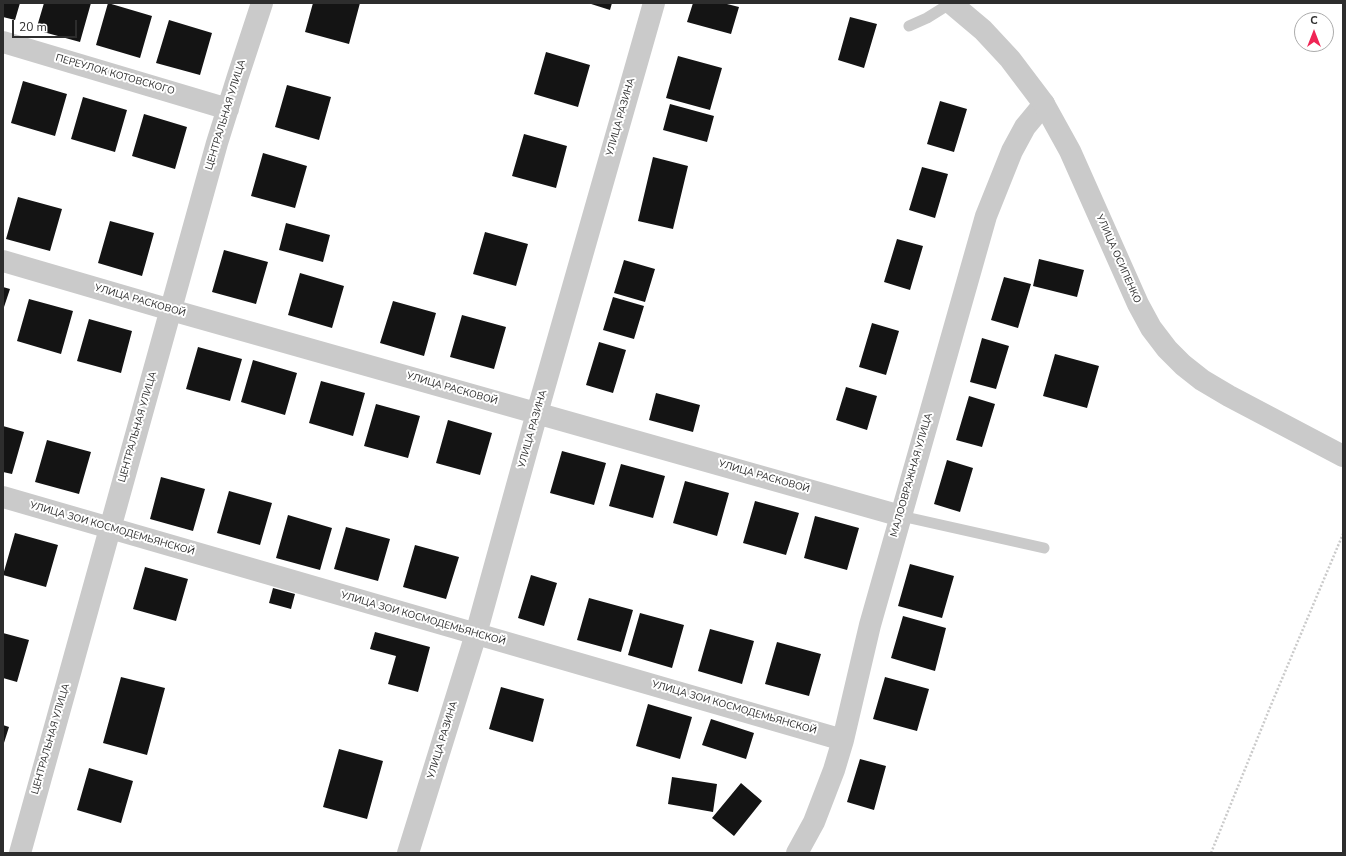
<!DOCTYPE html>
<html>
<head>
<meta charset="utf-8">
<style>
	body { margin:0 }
	#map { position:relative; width:1346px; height:856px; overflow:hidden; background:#fff; font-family:"Nunito Sans",sans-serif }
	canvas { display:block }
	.frame { position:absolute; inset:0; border:4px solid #2d2d2d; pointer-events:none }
	.north { position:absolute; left:1294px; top:12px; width:40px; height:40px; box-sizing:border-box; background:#fff; border:1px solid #ababab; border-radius:50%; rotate:0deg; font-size:11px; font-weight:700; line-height:16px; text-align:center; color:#2d2d2d }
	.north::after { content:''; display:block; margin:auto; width:14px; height:18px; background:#ef2555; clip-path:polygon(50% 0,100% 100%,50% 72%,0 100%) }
	.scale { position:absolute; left:12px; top:20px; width:65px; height:18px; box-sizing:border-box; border:2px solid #2d2d2d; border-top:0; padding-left:5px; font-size:12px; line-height:14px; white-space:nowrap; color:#2d2d2d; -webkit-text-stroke:3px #fff; paint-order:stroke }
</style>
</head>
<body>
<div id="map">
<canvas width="1346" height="856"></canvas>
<div class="frame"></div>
<div class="north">С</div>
<div class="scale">20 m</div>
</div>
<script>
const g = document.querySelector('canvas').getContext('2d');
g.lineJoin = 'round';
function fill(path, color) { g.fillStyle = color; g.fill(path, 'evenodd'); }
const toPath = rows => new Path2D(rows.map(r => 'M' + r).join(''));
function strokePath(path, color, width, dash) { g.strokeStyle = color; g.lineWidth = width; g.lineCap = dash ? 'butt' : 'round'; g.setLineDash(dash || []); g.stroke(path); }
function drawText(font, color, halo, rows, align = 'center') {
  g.font = font + ' "Nunito Sans",sans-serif'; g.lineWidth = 4; g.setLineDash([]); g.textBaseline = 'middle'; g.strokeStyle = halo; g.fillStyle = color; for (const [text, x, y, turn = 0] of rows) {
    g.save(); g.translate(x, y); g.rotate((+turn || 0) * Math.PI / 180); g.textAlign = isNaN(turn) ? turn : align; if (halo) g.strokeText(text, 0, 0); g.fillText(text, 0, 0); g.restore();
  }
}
fill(toPath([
	[3,3,20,3,15,20,3,17],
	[44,3,91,3,80,42,36,30],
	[108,3,152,16,140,58,96,45],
	[313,3,360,3,349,44,305,32],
	[588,3,612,3,610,10],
	[693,3,723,3,739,7,731,34,687,22],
	[850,17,877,24,864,68,838,60],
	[169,20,212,33,200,75,156,63],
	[546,52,590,65,578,107,534,94],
	[678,56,722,68,710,110,666,98],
	[23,81,67,94,55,136,11,123],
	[287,85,331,97,319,140,275,127],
	[83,97,127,110,115,152,71,139],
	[940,101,967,109,954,152,927,144],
	[670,104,714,116,707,142,663,130],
	[144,114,187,127,175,169,132,156],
	[524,134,567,146,556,188,512,176],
	[263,153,307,166,295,208,251,196],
	[653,157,688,166,673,229,638,221],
	[922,167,948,174,935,218,909,210],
	[18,197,62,209,50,251,6,239],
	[110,221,154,233,142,276,98,263],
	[286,223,330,235,323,262,279,250],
	[485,232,528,244,516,286,473,274],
	[897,239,923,246,910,290,884,282],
	[224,250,268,262,256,304,212,292],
	[1039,259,1084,270,1077,297,1033,286],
	[624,260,655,269,645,302,614,293],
	[300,273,344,286,332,328,288,315],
	[1004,277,1031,284,1018,328,991,320],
	[3,287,10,289,3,310],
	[613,297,644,306,634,339,603,330],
	[29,299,73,311,61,354,17,341],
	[393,301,436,313,424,356,380,343],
	[462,315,506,327,494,369,450,357],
	[89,319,132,331,121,373,77,361],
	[872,323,899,331,886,375,859,367],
	[982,338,1009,346,996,389,970,382],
	[599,342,626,350,613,393,586,385],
	[198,347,242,359,230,401,186,389],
	[1055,354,1099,366,1087,408,1043,396],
	[253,360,297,373,285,415,241,402],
	[321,381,365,393,353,436,309,423],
	[846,387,877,396,867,430,836,420],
	[656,393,700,405,693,432,649,420],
	[969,396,995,404,982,447,956,440],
	[376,404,420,416,408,458,364,446],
	[448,420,492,433,480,475,436,463],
	[3,426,24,432,12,474,3,472],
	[47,440,91,452,79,494,35,482],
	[562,451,606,463,594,505,550,493],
	[947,460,973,468,960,512,934,504],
	[621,464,665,476,653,518,609,506],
	[161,477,205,489,193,531,150,519],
	[685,481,729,493,717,536,673,523],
	[229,491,272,503,260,545,217,533],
	[755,501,799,513,786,555,743,543],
	[288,515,332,528,320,570,276,558],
	[815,516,859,528,847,570,804,558],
	[346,527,390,539,378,581,334,569],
	[15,533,58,545,46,587,3,575],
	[415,545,459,557,446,599,403,587],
	[910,564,954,576,942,618,898,606],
	[145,567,188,579,176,621,133,609],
	[531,575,557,583,544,626,518,618],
	[273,588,295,594,291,609,269,603],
	[589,598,633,610,621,652,577,640],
	[640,613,684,625,672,668,628,655],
	[903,616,946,628,935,671,891,658],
	[710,629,754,641,742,684,698,671],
	[375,632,430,647,418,692,388,684,396,656,370,649],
	[3,633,29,640,17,682,3,678],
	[777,642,821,654,809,696,765,684],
	[121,677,165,688,147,755,103,743],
	[885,677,929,689,917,731,873,719],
	[501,687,544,699,533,742,489,729],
	[648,704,692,717,680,759,636,746],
	[711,719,754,733,746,759,702,745],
	[3,725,9,727,3,746],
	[339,749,383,761,367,819,323,807],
	[860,759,886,766,874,810,847,802],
	[89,768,133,781,121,823,77,810],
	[672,777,717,784,713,812,668,804],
	[741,783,762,801,734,836,712,818]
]), '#141414');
strokePath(toPath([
	[1211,853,1271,705,1343,534]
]), '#cacaca', 2.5, [2, 2]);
strokePath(toPath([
	[909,26,927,18,951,3],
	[901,516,1044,548]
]), '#cacaca', 11);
strokePath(toPath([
	[3,42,228,109],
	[3,261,171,310,901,516],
	[3,497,843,740],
	[20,853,217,143,238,76,262,3],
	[408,853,476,634,537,413,654,3],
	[797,853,814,822,834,770,843,740,870,625,986,216,1012,151,1025,127,1044,104]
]), '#cacaca', 22);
strokePath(toPath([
	[951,3,983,30,1010,59,1044,104,1070,151,1138,304,1151,328,1167,349,1183,365,1202,380,1229,396,1343,456]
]), '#cacaca', 22);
drawText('10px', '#2d2d2d', '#fff', [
	["ПЕРЕУЛОК КОТОВСКОГО",115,75,16],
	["ЦЕНТРАЛЬНАЯ УЛИЦА",226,115,-73],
	["УЛИЦА РАЗИНА",621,117,-74],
	["УЛИЦА ОСИПЕНКО",1118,259,66],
	["УЛИЦА РАСКОВОЙ",140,301,16],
	["УЛИЦА РАСКОВОЙ",452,389,16],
	["ЦЕНТРАЛЬНАЯ УЛИЦА",138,427,-74],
	["УЛИЦА РАЗИНА",533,429,-74],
	["МАЛООВРАЖНАЯ УЛИЦА",912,475,-74],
	["УЛИЦА РАСКОВОЙ",764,477,16],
	["УЛИЦА ЗОИ КОСМОДЕМЬЯНСКОЙ",112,529,16],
	["УЛИЦА ЗОИ КОСМОДЕМЬЯНСКОЙ",423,619,16],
	["УЛИЦА ЗОИ КОСМОДЕМЬЯНСКОЙ",734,708,16],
	["ЦЕНТРАЛЬНАЯ УЛИЦА",51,739,-74],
	["УЛИЦА РАЗИНА",443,740,-73]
]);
</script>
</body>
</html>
